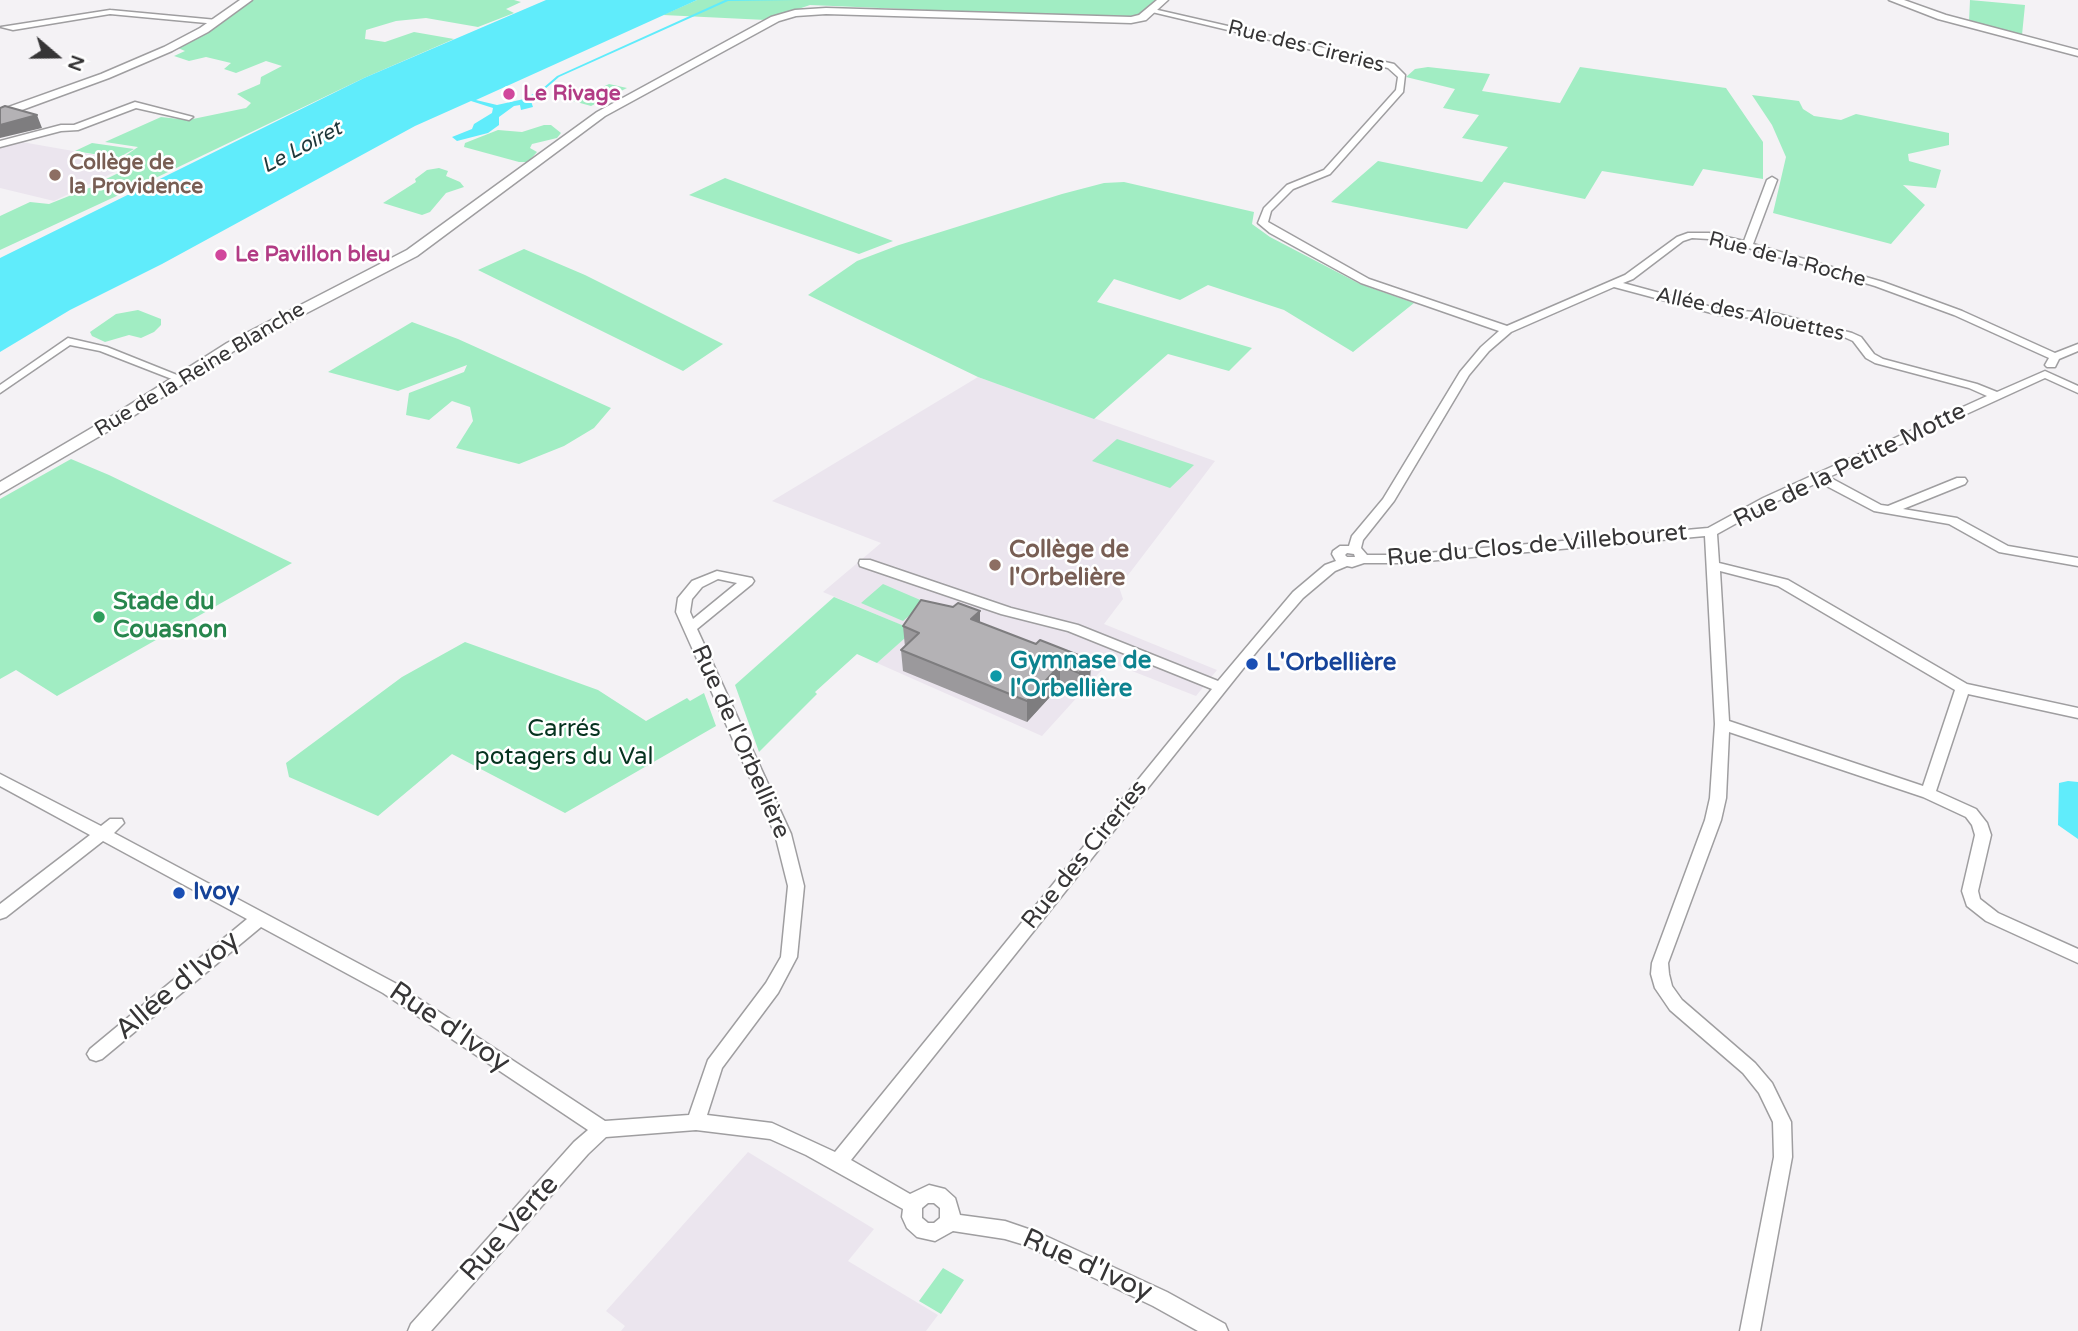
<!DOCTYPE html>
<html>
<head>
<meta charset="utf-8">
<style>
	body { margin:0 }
	#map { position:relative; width:2078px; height:1331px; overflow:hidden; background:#f4f2f5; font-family:"Varela Round",sans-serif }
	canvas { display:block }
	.north { position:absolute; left:21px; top:21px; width:70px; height:70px; -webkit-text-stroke:5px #fff; paint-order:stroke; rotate:110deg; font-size:19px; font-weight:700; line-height:28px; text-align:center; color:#363536 }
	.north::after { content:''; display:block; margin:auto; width:24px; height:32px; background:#363536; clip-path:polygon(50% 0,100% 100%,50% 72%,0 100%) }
</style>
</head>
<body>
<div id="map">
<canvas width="2078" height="1331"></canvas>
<div class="north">N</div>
</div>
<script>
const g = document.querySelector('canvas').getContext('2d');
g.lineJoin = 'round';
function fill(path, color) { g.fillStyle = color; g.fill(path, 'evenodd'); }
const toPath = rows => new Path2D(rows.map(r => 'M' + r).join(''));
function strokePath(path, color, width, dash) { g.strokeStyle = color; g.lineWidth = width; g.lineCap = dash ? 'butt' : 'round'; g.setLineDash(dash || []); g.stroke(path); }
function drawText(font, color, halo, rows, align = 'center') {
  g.font = font + ' "Varela Round",sans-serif'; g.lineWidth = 5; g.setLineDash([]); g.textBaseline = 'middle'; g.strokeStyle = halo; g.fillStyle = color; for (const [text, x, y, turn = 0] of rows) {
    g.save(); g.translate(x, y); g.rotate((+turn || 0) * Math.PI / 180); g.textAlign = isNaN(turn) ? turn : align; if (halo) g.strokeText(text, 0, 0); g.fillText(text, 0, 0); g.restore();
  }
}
fill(toPath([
	[16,141,136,162,54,201,0,188,0,145],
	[978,377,1215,461,1119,587,1123,599,1104,624,1217,670,1196,696,1109,662,1042,736,877,663,913,630,823,592,881,543,772,501],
	[748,1152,874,1229,848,1261,938,1315,926,1331,621,1331,625,1326,606,1311]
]), '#ebe5ee');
fill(toPath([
	[251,0,514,0,521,2,506,9,514,13,478,27,426,18,396,21,366,30,365,39,385,42,414,32,454,39,364,78,143,184,106,179,141,162,122,158,138,147,105,142,161,117,188,120,246,108,251,103,237,94,260,84,261,77,282,66,266,61,236,73,224,69,231,63,206,57,189,61,174,56,185,51,178,48,212,29],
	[697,0,1157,0,1137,19,810,5,766,20,663,15],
	[1970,0,2025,5,2022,35,1969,22],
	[1428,67,1490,74,1482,91,1560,103,1580,67,1726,88,1763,142,1763,179,1703,169,1693,186,1602,171,1585,199,1504,182,1467,229,1331,202,1378,161,1482,182,1508,147,1462,138,1479,115,1443,108,1455,89,1406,77,1415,69],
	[609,84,627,88,591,106,573,101],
	[1752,95,1799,101,1803,109,1814,116,1841,120,1856,114,1949,133,1949,145,1908,154,1909,161,1941,170,1936,188,1903,185,1925,205,1891,244,1773,213,1786,157,1772,125],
	[544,125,551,125,561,133,557,138,532,144,530,148,537,152,528,162,519,162,464,147,465,143,498,130,522,132],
	[92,143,134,149,118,158,75,151],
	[439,168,448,171,446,176,460,182,464,187,446,193,430,212,422,215,383,203,416,182,415,179,427,170],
	[725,178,893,241,859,254,689,195],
	[1124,182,1254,212,1252,224,1270,237,1360,284,1414,303,1353,352,1284,310,1208,285,1180,300,1114,279,1097,302,1252,348,1229,371,1168,354,1094,419,978,377,808,295,857,261,899,245,1062,194,1104,183],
	[109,186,136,187,0,250,0,216,30,202,49,204,89,188],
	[524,249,585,275,723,344,683,371,478,270],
	[138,310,161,319,161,325,154,332,141,338,129,335,105,342,92,336,90,332,116,314],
	[412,322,458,339,611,408,594,428,564,446,519,464,456,448,473,421,470,407,452,401,429,420,406,415,409,393,464,372,467,365,398,391,328,372],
	[1117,439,1194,465,1170,488,1092,461],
	[71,459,109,475,292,563,57,696,16,670,0,679,0,499],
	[883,584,925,602,903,621,861,603],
	[834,597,914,630,877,663,857,654,815,692,817,694,759,752,735,685],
	[465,642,598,690,646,721,687,698,690,701,704,693,716,726,565,813,452,754,378,816,289,777,286,763,402,677],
	[943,1268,964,1280,941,1314,919,1301]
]), '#a1edc3');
fill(toPath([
	[546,0,697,0,476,100,497,105,524,99,542,89,557,76,725,0,797,0,728,1,559,77,531,101,533,107,521,110,520,105,514,106,499,117,499,125,488,133,457,141,452,137,472,129,474,124,492,113,493,108,471,101,415,126,162,264,70,310,0,352,0,258,364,78],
	[2068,781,2078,782,2078,839,2058,825,2059,783]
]), '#60ecfb');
const street = toPath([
	[1149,8,1394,64,1405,75,1403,92,1330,174,1293,189,1271,211,1268,222,1369,279,1507,326,1625,275,1677,237,1688,233,1709,233,1744,241,1767,180,1772,177,1777,180,1753,244,1883,282,1962,311,2055,353,2078,344,2078,351,2059,359,2055,367,2047,367,2045,365,2049,358,1954,315,1875,286,1745,247,1709,239,1692,238,1683,241,1633,279,1623,283,1719,309,1778,314,1852,333,1861,337,1874,354,1883,359,1977,384,1997,392,2045,371,2078,386,2078,393,2045,378,1829,477,1881,505,1888,506,1957,478,1965,478,1967,481,1965,484,1903,509,1957,518,2008,546,2078,558,2078,566,1999,552,1949,524,1874,511,1819,482,1771,504,1717,534,1719,563,1788,580,1967,684,2078,708,2078,718,1968,694,1936,791,1976,809,1987,823,1991,835,1978,891,1980,899,1998,913,2078,949,2078,963,1986,921,1967,906,1962,891,1975,835,1972,825,1966,817,1923,797,1729,732,1726,798,1721,820,1668,963,1669,974,1672,986,1682,1000,1755,1063,1772,1083,1791,1122,1792,1157,1760,1331,1740,1331,1774,1157,1773,1122,1759,1093,1743,1073,1670,1010,1655,988,1651,974,1652,963,1705,820,1710,798,1715,724,1705,536,1405,563,1364,563,1352,567,1347,566,1335,571,1303,598,1258,650,851,1160,910,1194,929,1185,945,1189,955,1198,960,1215,1005,1221,1037,1232,1167,1292,1225,1324,1228,1331,1198,1331,1153,1306,1025,1245,1005,1239,953,1231,935,1241,917,1237,907,1228,902,1217,903,1209,806,1155,770,1139,696,1130,606,1137,588,1154,431,1331,408,1331,411,1324,574,1142,588,1130,383,993,261,927,102,1059,96,1061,90,1059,87,1054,90,1049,247,919,103,841,6,917,0,919,0,904,90,835,0,786,0,774,101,826,110,819,122,819,124,823,114,833,395,983,605,1121,689,1115,708,1060,766,983,781,957,788,886,775,834,676,612,678,598,692,581,717,571,752,578,754,581,752,584,697,629,791,834,804,886,797,957,778,993,722,1068,707,1115,772,1123,835,1152,1212,689,1068,631,1001,614,860,566,859,563,860,560,870,560,1011,608,1078,625,1218,681,1293,592,1325,565,1336,561,1332,554,1333,551,1340,546,1349,546,1352,536,1383,499,1460,372,1481,347,1499,331,1361,283,1270,233,1258,223,1264,208,1287,185,1324,170,1396,90,1398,77,1388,68,1152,12,1149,12,1149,8],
	[1614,287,1719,315,1778,320,1844,337,1853,341,1866,358,1875,363,1969,388,1987,396,1763,498,1708,528,1405,555,1367,555,1361,548,1363,540,1394,501,1469,375,1489,351,1511,332,1614,287],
	[1347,553,1354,554,1355,557,1347,557,1345,555,1347,553],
	[1720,571,1778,586,1955,690,1923,786,1729,721,1720,571],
	[718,579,737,583,693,619,690,612,692,599,702,587,718,579],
	[928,1203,934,1203,940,1208,940,1218,934,1223,928,1223,922,1218,922,1208,928,1203],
	[110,10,217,20,221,22,217,24,110,14,13,30,1,27,110,10],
	[135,102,193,117,189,120,136,108,78,130,61,131,0,147,0,141,61,125,74,125,135,102],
	[68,338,107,347,187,379,181,382,177,381,100,351,70,345,0,393,0,385,68,338]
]);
const secondary = toPath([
	[240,0,252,0,208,32,172,51,109,78,0,118,0,110,101,74,164,47,200,28,240,0],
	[1157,0,1168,0,1146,20,1131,23,826,14,796,16,779,21,605,116,417,256,237,349,124,422,0,494,0,482,112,416,227,343,407,250,597,112,771,17,795,10,826,8,1131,17,1139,15,1157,0],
	[1889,0,1904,0,1946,15,2078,50,2078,56,1938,19,1889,0]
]);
strokePath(street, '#9f9ea0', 3);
strokePath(secondary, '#9f9ea0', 3);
fill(street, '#fff');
fill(secondary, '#fff');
fill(toPath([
	[980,611,980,623,1036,644,1091,660,1090,680,1079,693,1060,686,1027,722,903,671,901,650,905,647,903,626]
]), '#9b999c');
fill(toPath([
	[37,115,42,128,0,138,0,125],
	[980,611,980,632,971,619],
	[1091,660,1090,680,1079,693,1079,673],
	[1060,665,1060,686,1027,722,1027,701]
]), '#7e7d7f');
const building = toPath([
	[5,106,37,115,0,125,0,108,5,106],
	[921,600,953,607,958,603,980,611,971,619,1036,644,1040,640,1091,660,1079,673,1060,665,1027,701,901,650,919,633,903,626,921,600]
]);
fill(building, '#b4b2b5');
strokePath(building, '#7e7d7f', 2);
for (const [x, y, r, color] of [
	[509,94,7,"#d1479c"],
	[55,175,7,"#8d6e63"],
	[221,255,7,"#d1479c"],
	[995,565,7,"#8d6e63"],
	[99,617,7,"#2e9e5b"],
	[1252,664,7,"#1a4fb4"],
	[996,676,7,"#0f9aa8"],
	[179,893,7,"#1a4fb4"]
]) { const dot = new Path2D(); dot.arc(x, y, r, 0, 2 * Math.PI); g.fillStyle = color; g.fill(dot); strokePath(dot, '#fff', 2.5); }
drawText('21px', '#363536', '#fff', [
	["Rue des Cireries",1306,47,14],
	["Rue de la Roche",1787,260,15],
	["Allée des Alouettes",1750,315,12],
	["Rue de la Reine Blanche",200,370,-31]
]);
drawText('bold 21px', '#b23c85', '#fff', [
	["Le Rivage",523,94],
	["Le Pavillon bleu",235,255]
], 'left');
drawText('italic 21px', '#1e3639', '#fff', [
	["Le Loiret",302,148,-28]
]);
drawText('bold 21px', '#785e54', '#fff', [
	["Collège de",69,163],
	["la Providence",69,187]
], 'left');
drawText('24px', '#363536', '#fff', [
	["Rue de la Petite Motte",1850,466,-26],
	["Rue du Clos de Villebouret",1537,546,-5],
	["Rue de l'Orbellière",740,742,66],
	["Rue des Cireries",1085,855,-51]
]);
drawText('bold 24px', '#785e54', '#fff', [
	["Collège de",1009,551],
	["l'Orbelière",1009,579]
], 'left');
drawText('bold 24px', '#27864d', '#fff', [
	["Stade du",113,603],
	["Couasnon",113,631]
], 'left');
drawText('bold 24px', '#0d838f', '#fff', [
	["Gymnase de",1010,662],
	["l'Orbellière",1010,690]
], 'left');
drawText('bold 24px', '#164399', '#fff', [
	["L'Orbellière",1266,664],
	["Ivoy",193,893]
], 'left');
drawText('24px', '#05331f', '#fff', [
	["Carrés",564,730],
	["potagers du Val",564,758]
]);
drawText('28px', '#363536', '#fff', [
	["Allée d'Ivoy",178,986,-40],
	["Rue d'Ivoy",449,1028,34],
	["Rue Verte",510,1229,-48],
	["Rue d'Ivoy",1087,1266,24]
]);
</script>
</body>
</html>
